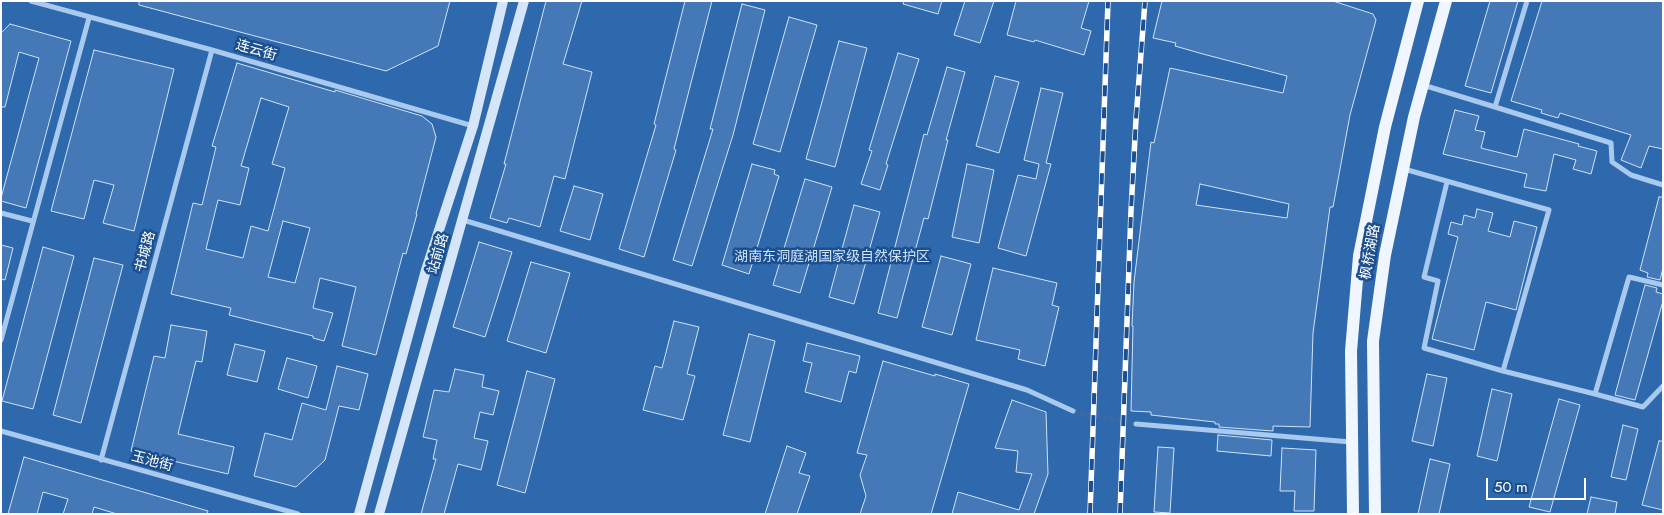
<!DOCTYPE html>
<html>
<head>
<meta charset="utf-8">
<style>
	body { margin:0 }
	#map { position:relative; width:1664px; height:515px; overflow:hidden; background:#1b4f8f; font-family:Jost,sans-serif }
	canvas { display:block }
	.frame { position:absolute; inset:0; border:2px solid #fff; pointer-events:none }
	.scale { position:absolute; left:1486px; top:478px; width:100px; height:22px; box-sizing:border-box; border:2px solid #fff; border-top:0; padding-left:6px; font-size:15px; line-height:18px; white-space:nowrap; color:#fff; -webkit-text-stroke:4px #1b4f8f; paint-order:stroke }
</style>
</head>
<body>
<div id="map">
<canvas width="1664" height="515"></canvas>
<div class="frame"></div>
<div class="scale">50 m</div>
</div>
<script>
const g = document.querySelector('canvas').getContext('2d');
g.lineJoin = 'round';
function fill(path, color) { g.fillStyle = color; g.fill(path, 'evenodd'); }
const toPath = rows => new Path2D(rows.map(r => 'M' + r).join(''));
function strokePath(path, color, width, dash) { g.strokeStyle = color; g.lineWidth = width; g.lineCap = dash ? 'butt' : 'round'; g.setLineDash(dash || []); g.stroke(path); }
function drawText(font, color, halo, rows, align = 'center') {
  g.font = font + ' Jost,"Noto Sans SC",sans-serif'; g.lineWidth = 5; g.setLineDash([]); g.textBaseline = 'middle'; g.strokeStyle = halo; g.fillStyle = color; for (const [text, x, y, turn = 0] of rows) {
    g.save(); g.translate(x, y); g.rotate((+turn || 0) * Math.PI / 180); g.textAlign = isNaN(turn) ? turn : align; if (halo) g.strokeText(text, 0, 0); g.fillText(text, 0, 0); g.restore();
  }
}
fill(toPath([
	[1,1,1663,1,1663,514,1,514]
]), '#2e69ad');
const building = toPath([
	[139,1,450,1,438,46,386,71,139,5,139,1],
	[546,1,582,1,563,64,592,72,565,179,554,176,540,227,509,218,507,223,490,218,506,164,504,164,546,1],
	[685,1,712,1,674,149,676,150,644,257,619,249,656,125,654,124,685,1],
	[904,1,942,1,938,14,903,4,904,1],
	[965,1,994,1,980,43,954,35,965,1],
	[1016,1,1089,1,1081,28,1091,31,1084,55,1035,40,1034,42,1007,35,1016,1],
	[1162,1,1333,1,1373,14,1376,20,1350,115,1333,207,1330,207,1313,333,1310,427,1273,426,1273,431,1219,427,1219,424,1215,424,1215,422,1151,415,1151,412,1131,411,1133,326,1132,326,1134,282,1151,142,1154,143,1170,68,1283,93,1287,76,1203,54,1175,46,1176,43,1153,38,1162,1],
	[1200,184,1289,204,1287,218,1196,205,1200,184],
	[1490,1,1518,1,1491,93,1465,86,1490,1],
	[1542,1,1663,1,1663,149,1649,146,1641,168,1621,160,1631,135,1560,113,1558,118,1541,113,1542,110,1511,101,1542,1],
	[742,4,765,10,733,135,692,266,673,260,713,129,710,129,742,4],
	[789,17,817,25,780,152,753,144,789,17],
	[10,24,71,41,26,208,1,201,1,198,39,58,19,52,5,107,1,107,1,33,10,24],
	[839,41,867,48,835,167,806,159,839,41],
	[94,50,174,69,134,231,103,223,114,185,94,180,84,219,51,211,94,50],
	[898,53,919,59,886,164,888,165,880,190,861,184,872,151,869,150,898,53],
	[237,63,335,92,335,90,422,116,432,124,436,137,416,214,417,214,406,254,403,253,376,355,342,346,356,287,320,278,313,308,333,313,324,341,313,338,313,336,229,315,231,308,171,294,193,203,202,205,216,147,212,146,237,63],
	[261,98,289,107,272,164,285,168,268,231,251,226,243,258,206,249,218,200,240,205,249,168,241,166,261,98],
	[283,221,310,228,295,283,268,277,283,221],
	[947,67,965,72,946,140,948,140,928,219,924,218,897,318,878,313,924,134,927,135,947,67],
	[995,76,1019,82,999,153,976,146,995,76],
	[1041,88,1063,93,1046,163,1051,164,1026,256,998,248,1018,175,1036,179,1039,164,1024,160,1041,88],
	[1455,110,1479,116,1475,130,1485,132,1481,148,1517,157,1524,129,1579,144,1578,146,1597,151,1591,174,1573,169,1576,160,1554,154,1546,191,1524,187,1527,174,1443,154,1455,110],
	[752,164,775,170,774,174,779,176,749,274,722,265,752,164],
	[967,164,994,170,979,243,952,237,967,164],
	[805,179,832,187,800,293,773,285,805,179],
	[574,186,603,194,590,240,560,231,574,186],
	[1659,197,1663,197,1663,268,1660,280,1647,277,1648,273,1640,270,1659,197],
	[854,205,880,212,854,304,829,297,854,205],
	[1477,209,1493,213,1488,231,1510,237,1514,221,1537,227,1516,310,1486,302,1474,350,1432,339,1458,237,1448,234,1451,222,1462,225,1464,215,1475,218,1477,209],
	[479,242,512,252,485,337,453,327,479,242],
	[1,245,13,248,5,280,1,279,1,245],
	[43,247,74,256,33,409,2,401,43,247],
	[941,256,971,264,952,335,922,327,941,256],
	[94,258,123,265,81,423,53,415,94,258],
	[531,262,570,273,546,353,507,341,531,262],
	[993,268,1057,283,1052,305,1059,307,1045,366,1018,359,1020,350,976,340,993,268],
	[1645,285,1657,288,1656,292,1663,294,1663,301,1635,400,1615,395,1645,285],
	[674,321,699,327,687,374,695,376,683,420,643,410,655,366,662,368,674,321],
	[171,325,207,331,202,362,196,361,178,434,234,447,228,474,131,451,154,356,165,358,171,325],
	[749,334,775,341,750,442,723,435,749,334],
	[807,343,860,356,856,373,849,371,841,402,805,392,812,363,803,361,807,343],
	[235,344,265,351,257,382,227,375,235,344],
	[287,358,317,366,308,398,278,389,287,358],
	[883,361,935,376,935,374,969,384,931,514,860,514,866,496,860,475,867,455,857,453,883,361],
	[337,366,368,374,359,410,339,406,325,460,296,487,254,476,265,433,292,440,302,403,326,410,337,366],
	[455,369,484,375,482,387,499,391,493,415,480,412,474,438,488,441,481,470,458,464,444,514,421,514,436,459,433,459,437,440,423,437,434,390,449,392,455,369],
	[527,371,555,379,525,493,497,485,527,371],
	[1427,374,1447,378,1433,446,1412,441,1427,374],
	[1492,389,1512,394,1497,461,1477,456,1492,389],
	[1559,399,1580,405,1550,512,1529,507,1559,399],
	[1012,400,1046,412,1048,474,1034,514,952,514,958,492,1019,510,1032,474,1016,472,1018,451,995,448,1012,400],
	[1623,425,1638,429,1626,480,1611,477,1623,425],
	[1218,435,1272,440,1271,456,1217,451,1218,435],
	[1659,441,1663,441,1663,510,1642,505,1659,441],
	[787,446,806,453,799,473,810,476,797,514,765,514,787,446],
	[1158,447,1174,448,1170,513,1154,512,1158,447],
	[1282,448,1316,450,1314,511,1294,511,1295,491,1280,491,1282,448],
	[24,457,208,511,207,514,117,514,94,507,92,514,63,514,68,499,43,492,37,514,8,514,24,457],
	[1430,459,1450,464,1439,514,1418,514,1430,459],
	[1591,497,1617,502,1615,514,1587,514,1591,497]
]);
fill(building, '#4478b7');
strokePath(building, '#cfe3fa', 1);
strokePath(toPath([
	[1073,411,1136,424]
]), '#3d69a0', 5, [5, 2.5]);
strokePath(toPath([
	[31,1,212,50,473,126],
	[1423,85,1495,107,1527,1],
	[1495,107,1611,143,1612,162,1631,175,1663,185],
	[1404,169,1549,210,1503,371,1595,394],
	[1447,182,1424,277,1438,281,1424,348,1503,371],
	[1,213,32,221],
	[463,220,1027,390,1073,411],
	[1663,285,1629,277,1595,394,1643,407,1663,386],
	[1,340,89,18],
	[1136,424,1351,442],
	[1,431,298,514],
	[101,460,212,50]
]), '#a9c9ee', 5);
strokePath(toPath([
	[359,514,426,270,473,126,503,1],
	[379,514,524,1]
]), '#d6e6fa', 10);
strokePath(toPath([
	[1353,514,1351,351,1359,256,1385,127,1418,1],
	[1375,514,1373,341,1385,255,1414,117,1446,1]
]), '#f0f6ff', 12);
const rail = toPath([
	[1090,514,1108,1],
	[1120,514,1131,211,1136,119,1145,1]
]);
strokePath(rail, '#fff', 5.5);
strokePath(rail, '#1b4f8f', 4, [11]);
drawText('14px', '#fff', '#1b4f8f', [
	["连云街",256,51,16],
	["书城路",146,252,-75],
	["枫桥湖路",1371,252,-80],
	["站前路",439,254,-74],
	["玉池街",152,462,15]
]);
drawText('14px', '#cfe3fa', '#1b4f8f', [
	["湖南东洞庭湖国家级自然保护区",832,258]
]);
</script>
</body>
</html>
